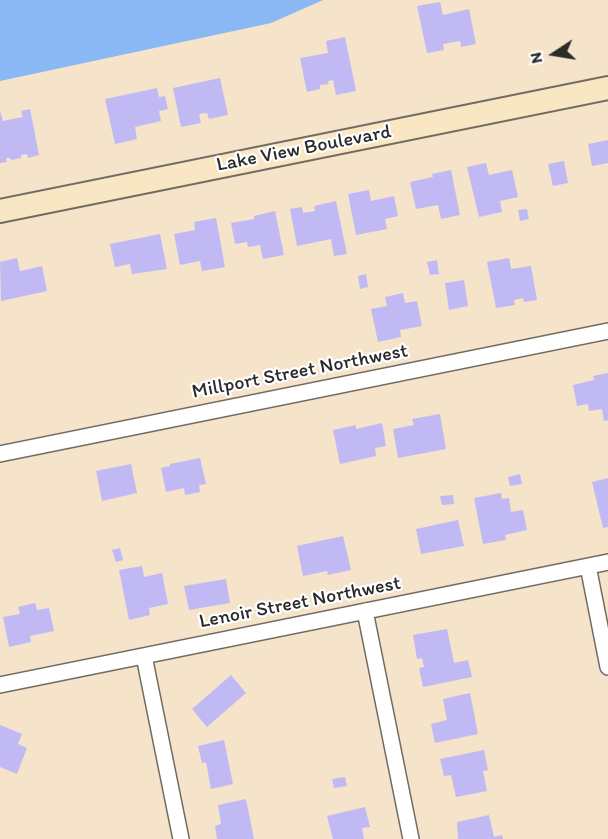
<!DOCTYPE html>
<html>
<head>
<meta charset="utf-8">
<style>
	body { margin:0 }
	#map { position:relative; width:608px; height:839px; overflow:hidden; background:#f5e3ca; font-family:Itim,sans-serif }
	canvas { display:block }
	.north { position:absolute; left:524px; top:24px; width:60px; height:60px; -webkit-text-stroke:4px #fff; paint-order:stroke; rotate:258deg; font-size:16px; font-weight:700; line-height:24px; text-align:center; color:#2b2b2b }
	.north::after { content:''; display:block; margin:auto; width:21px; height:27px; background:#2b2b2b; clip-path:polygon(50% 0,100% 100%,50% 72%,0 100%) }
</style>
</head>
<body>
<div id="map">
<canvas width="608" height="839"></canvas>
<div class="north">N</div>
</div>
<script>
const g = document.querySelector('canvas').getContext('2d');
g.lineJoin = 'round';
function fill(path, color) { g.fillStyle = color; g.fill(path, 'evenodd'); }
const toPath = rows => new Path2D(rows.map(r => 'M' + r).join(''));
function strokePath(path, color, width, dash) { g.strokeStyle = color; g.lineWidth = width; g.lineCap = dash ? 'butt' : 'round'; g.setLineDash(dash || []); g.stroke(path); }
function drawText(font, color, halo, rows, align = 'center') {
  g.font = font + ' Itim,sans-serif'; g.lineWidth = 4.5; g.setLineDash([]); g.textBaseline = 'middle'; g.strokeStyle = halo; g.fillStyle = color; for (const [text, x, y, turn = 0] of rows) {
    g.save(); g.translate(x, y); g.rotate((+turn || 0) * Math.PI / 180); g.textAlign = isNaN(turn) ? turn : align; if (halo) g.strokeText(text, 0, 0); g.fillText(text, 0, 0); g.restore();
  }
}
fill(toPath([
	[0,0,323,0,271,23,0,81]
]), '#89b8f4');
fill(toPath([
	[440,2,443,15,469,9,476,44,461,47,460,41,443,44,444,50,427,53,417,6],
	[345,37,356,91,336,95,333,80,328,81,329,84,320,85,320,89,307,92,300,58,328,53,326,41],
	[220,78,228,115,209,119,207,113,199,114,201,123,181,127,173,88],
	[157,88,159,97,165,96,168,109,159,111,161,121,135,127,137,139,115,144,105,99],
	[30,109,39,155,28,158,27,154,21,155,21,158,11,160,10,158,6,158,7,162,0,163,0,111,3,121,23,117,21,111],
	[608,140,608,163,592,166,588,144],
	[564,161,568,183,553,186,548,164],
	[486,163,489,175,512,170,518,197,500,201,502,212,479,217,467,167],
	[451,170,460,215,441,219,438,205,416,209,410,182,433,177,432,174],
	[369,190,371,201,394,196,398,216,385,219,387,229,356,235,348,194],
	[336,201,347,254,334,256,331,239,297,246,290,209,302,207,303,213,315,211,314,206],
	[527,209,529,219,520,221,518,210],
	[275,211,284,255,263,259,260,245,248,247,247,242,235,244,231,223,254,219,254,216],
	[216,218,225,267,202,271,200,261,180,265,174,234,195,230,194,222],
	[160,234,167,269,132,274,130,264,115,267,110,244],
	[17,258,20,271,42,266,47,291,1,301,0,262],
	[509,258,511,269,531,266,537,300,524,302,523,298,514,300,515,305,496,308,487,262],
	[437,260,439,274,430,275,427,262],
	[366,274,368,287,360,289,358,276],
	[464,280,468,306,449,310,445,283],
	[403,293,405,303,417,301,422,326,400,330,401,337,378,342,371,309,387,306,385,297],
	[608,373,608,420,604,421,602,409,589,411,588,404,577,406,573,385,594,380,593,376],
	[440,414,446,449,398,458,393,429,414,425,412,419],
	[382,423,386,446,375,448,376,456,340,464,333,430,356,425,356,429],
	[200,458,206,484,199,485,200,492,185,495,184,488,166,492,161,468,170,466,170,464],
	[131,464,137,493,102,501,96,471],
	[520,474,522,484,510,486,508,477],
	[608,478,608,527,603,528,592,482],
	[501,493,502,499,509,498,511,512,523,510,527,530,505,535,506,540,483,544,474,498],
	[453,495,454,504,442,505,440,496],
	[458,520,464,546,421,554,416,529],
	[343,536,351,570,328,575,327,571,303,576,297,546],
	[120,548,123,560,116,562,112,550],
	[142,566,144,577,162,573,168,604,149,608,150,615,129,620,119,570],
	[226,579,230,603,189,610,184,586],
	[35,603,37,610,49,608,54,631,30,636,31,642,9,647,3,617,20,614,18,607],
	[447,629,454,663,468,660,472,677,423,687,419,668,424,667,422,658,417,659,413,635],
	[231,675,246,693,207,727,192,709],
	[470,693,478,734,435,743,431,724,447,720,443,699],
	[0,725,22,734,18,744,27,748,17,774,0,767],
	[224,740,233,784,211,789,206,762,202,763,198,746],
	[484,750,488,770,483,771,487,791,456,797,451,775,444,776,440,759],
	[345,777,347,786,334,788,332,779],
	[246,799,254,839,217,839,215,826,221,824,218,805],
	[365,807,370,827,362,828,364,839,333,839,327,816],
	[489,815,494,837,502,835,503,839,458,839,457,822]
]), '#c1b9f4');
const street = toPath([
	[0,454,608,331],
	[588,566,608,667],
	[365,611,411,839],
	[144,656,181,839],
	[0,685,608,562]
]);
const secondary = toPath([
	[0,211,608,88]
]);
strokePath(street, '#726b63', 18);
strokePath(secondary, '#726b63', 26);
strokePath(street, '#fff', 15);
strokePath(secondary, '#f9e7c3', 22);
drawText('20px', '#2b2b2b', '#fff', [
	["Lake View Boulevard",304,149,-11],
	["Millport Street Northwest",300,372,-11],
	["Lenoir Street Northwest",300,603,-11]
]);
</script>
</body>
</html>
